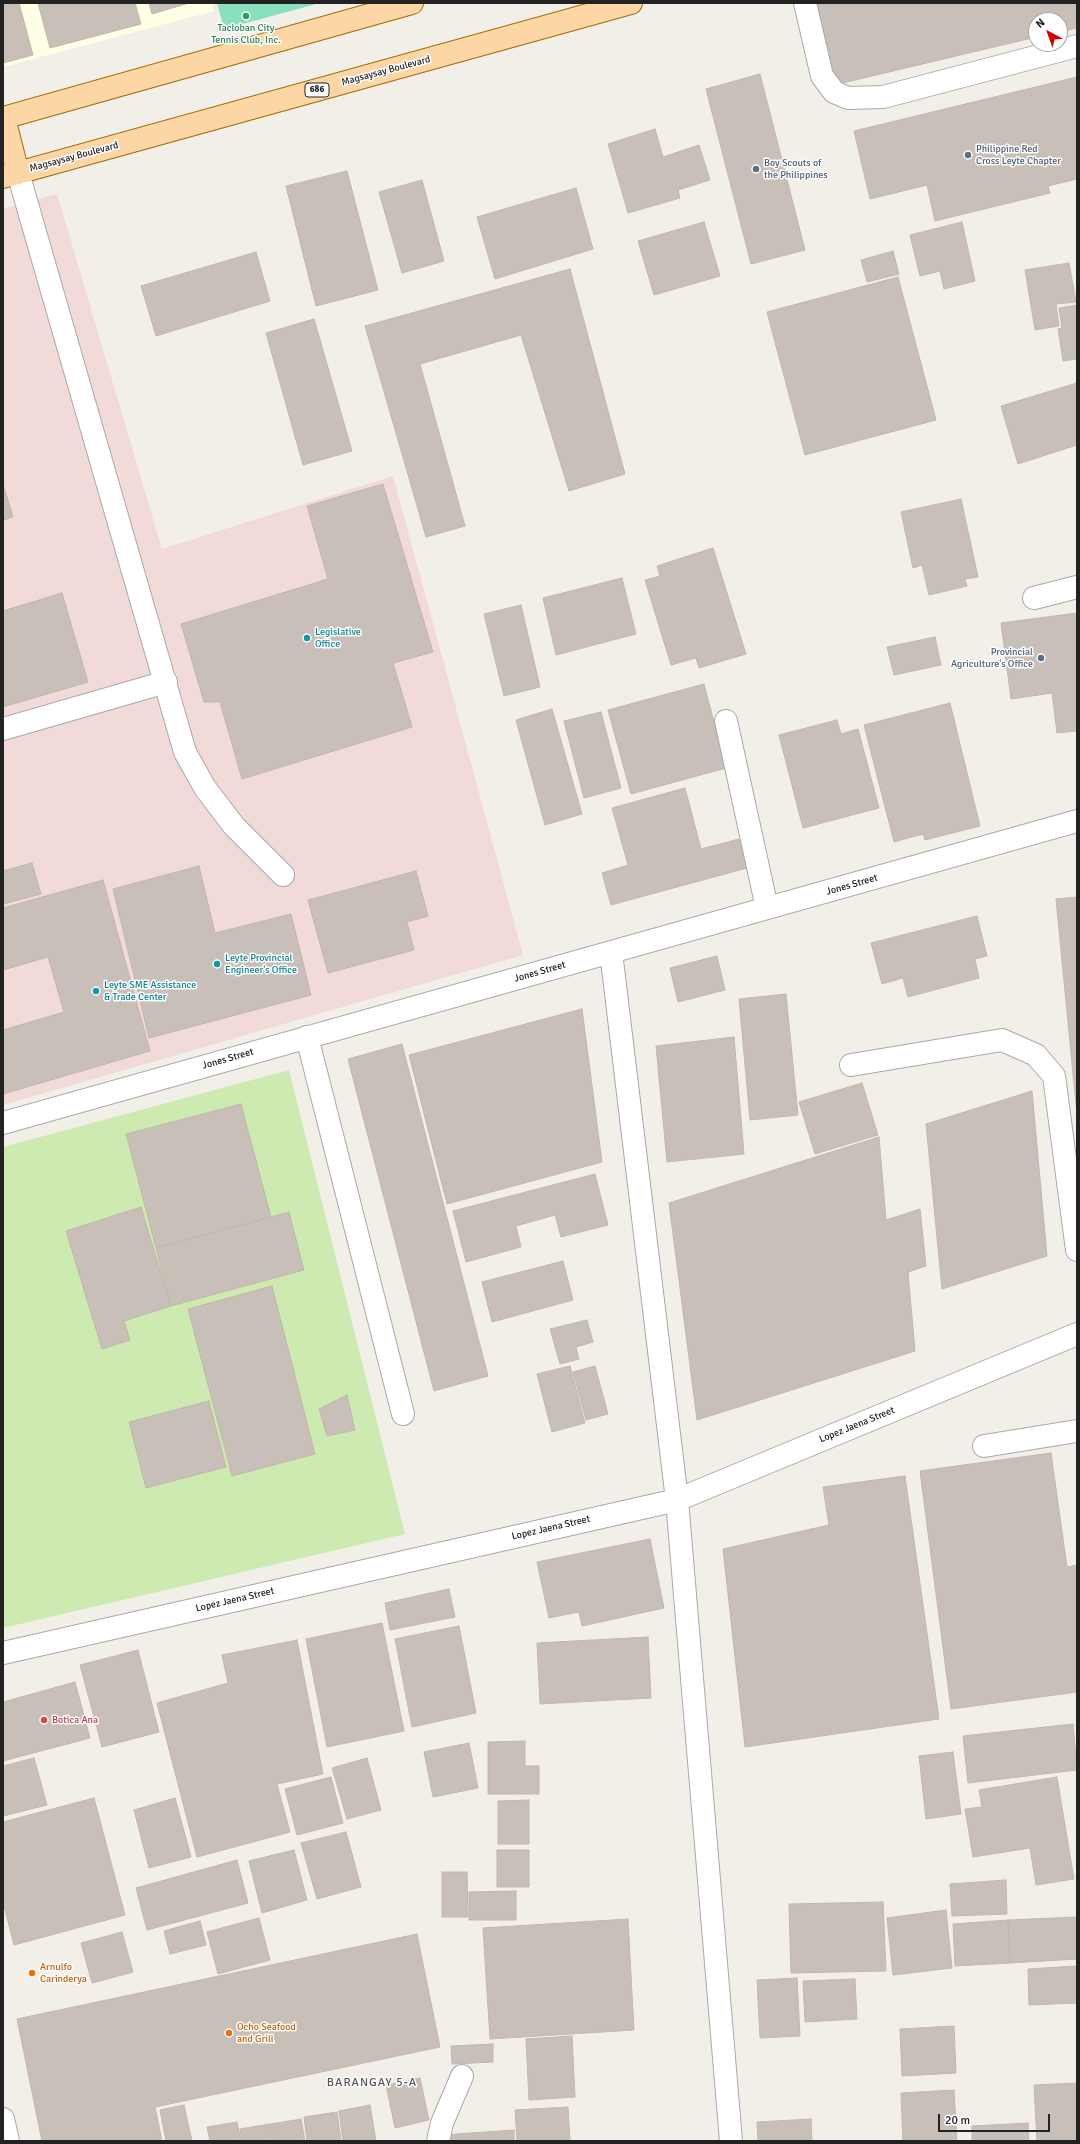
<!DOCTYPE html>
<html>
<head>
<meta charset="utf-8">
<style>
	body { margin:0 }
	#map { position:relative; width:1080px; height:2144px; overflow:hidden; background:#f2efe9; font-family:Signika,sans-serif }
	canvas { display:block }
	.frame { position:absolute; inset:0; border:4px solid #222; pointer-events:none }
	.north { position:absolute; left:1028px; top:12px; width:40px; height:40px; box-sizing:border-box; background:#fff; border:1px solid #a7a7a7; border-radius:50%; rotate:319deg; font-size:11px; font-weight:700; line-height:16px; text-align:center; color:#222 }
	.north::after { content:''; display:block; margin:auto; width:14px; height:18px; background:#d40000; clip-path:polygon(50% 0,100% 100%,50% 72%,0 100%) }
	.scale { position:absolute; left:938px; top:2114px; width:112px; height:18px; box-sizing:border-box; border:2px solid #222; border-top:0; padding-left:5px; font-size:12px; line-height:14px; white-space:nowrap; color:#222; -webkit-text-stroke:3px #fff; paint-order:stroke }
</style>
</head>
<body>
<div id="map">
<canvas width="1080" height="2144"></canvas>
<div class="frame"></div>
<div class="north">N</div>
<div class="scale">20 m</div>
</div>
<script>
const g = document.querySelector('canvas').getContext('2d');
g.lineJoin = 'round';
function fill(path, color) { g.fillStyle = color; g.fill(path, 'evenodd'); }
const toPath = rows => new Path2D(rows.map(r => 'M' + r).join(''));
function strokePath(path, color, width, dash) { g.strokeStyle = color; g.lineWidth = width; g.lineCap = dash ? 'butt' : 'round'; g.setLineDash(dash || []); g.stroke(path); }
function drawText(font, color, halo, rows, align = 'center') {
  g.font = font + ' Signika,sans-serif'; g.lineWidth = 3; g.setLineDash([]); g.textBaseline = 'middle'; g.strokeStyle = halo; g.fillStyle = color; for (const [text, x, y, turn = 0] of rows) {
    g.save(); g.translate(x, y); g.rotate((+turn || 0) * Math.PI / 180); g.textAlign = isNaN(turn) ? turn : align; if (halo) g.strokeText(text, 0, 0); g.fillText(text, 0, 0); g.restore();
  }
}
fill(toPath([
	[57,194,162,549,393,476,523,955,3,1105,3,209]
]), '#f2dad9');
fill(toPath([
	[3,3,212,3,214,11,3,67]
]), '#ffffe5');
fill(toPath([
	[289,1070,405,1534,3,1628,3,1147]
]), '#cdebb0');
fill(toPath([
	[217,3,320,3,224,29]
]), '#88e0be');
const building = toPath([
	[3,3,19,3,33,55,3,63,3,3],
	[38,3,135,3,141,24,50,48,38,3],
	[149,3,189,3,152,14,149,3],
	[811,3,1077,3,1077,28,1060,32,1060,20,1036,20,1036,37,830,86,811,3],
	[760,74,805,250,751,264,706,89,760,74],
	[1077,77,1077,179,1048,186,1050,193,935,221,927,185,870,199,854,131,1077,77],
	[655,129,663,157,699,145,710,180,678,190,680,198,628,213,608,144,655,129],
	[347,171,378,290,316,306,286,186,347,171],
	[422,180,444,261,402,273,379,192,422,180],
	[576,188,593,249,495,279,477,217,576,188],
	[704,222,720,276,654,295,638,241,704,222],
	[962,222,975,281,944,289,940,271,920,276,910,235,962,222],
	[893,251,899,274,867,282,861,260,893,251],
	[256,252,270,301,156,336,141,286,256,252],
	[1069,263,1076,302,1056,304,1059,326,1035,330,1025,270,1069,263],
	[570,269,625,474,569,491,521,335,420,364,465,526,426,537,365,326,570,269],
	[898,277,936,420,805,455,767,312,898,277],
	[1077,305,1077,359,1063,361,1058,329,1062,328,1059,308,1077,305],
	[314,319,352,451,303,465,266,333,314,319],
	[1077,383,1077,445,1018,464,1001,406,1077,383],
	[3,484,13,517,3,520,3,484],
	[383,484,433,652,393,663,412,727,242,779,220,702,204,702,181,624,328,579,307,506,383,484],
	[961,499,978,577,965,579,967,586,929,595,922,565,913,568,901,512,961,499],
	[713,548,746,654,699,668,696,658,671,665,645,580,660,576,657,566,713,548],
	[622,578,636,634,556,655,543,598,622,578],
	[62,593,88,682,3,707,3,611,62,593],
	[521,605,540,687,504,696,484,614,521,605],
	[1077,613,1077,731,1057,733,1052,693,1011,699,1001,623,1077,613],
	[935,637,941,665,894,675,887,647,935,637],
	[704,684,726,768,631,794,608,710,704,684],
	[950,703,980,826,925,840,923,834,894,842,864,725,950,703],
	[552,709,582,814,545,825,516,720,552,709],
	[601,712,621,788,584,798,564,721,601,712],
	[837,720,841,734,858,729,879,808,803,828,779,735,837,720],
	[685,788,701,849,739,839,747,868,611,905,602,873,628,865,612,808,685,788],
	[32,863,41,894,3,904,3,871,32,863],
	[199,866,215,933,291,914,311,995,149,1038,113,889,199,866],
	[416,871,428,916,407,922,414,950,328,973,308,900,416,871],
	[103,880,150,1051,3,1094,3,1030,64,1012,48,957,3,970,3,908,103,880],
	[1077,897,1077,1073,1073,1074,1056,899,1077,897],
	[977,916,987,956,975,959,979,978,908,997,903,978,882,984,871,943,977,916],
	[717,956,725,990,678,1002,670,968,717,956],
	[786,994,798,1115,750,1120,739,999,786,994],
	[582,1009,602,1162,447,1204,409,1055,582,1009],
	[734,1037,744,1154,667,1162,656,1046,734,1037],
	[402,1044,488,1376,434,1391,348,1059,402,1044],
	[1077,1073,1077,1113,1073,1074,1077,1073],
	[862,1083,878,1135,815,1154,799,1102,862,1083],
	[1032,1091,1047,1256,942,1289,926,1124,1032,1091],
	[241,1104,271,1217,156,1248,126,1134,241,1104],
	[879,1137,886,1220,920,1209,926,1266,908,1272,915,1351,697,1420,669,1203,879,1137],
	[595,1174,608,1225,561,1237,555,1215,516,1226,521,1247,466,1262,453,1211,595,1174],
	[141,1207,171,1306,124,1321,130,1340,102,1349,66,1231,141,1207],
	[289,1212,304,1270,171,1306,156,1248,289,1212],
	[563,1261,573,1300,492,1322,482,1282,563,1261],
	[272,1286,315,1454,232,1476,188,1309,272,1286],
	[587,1320,593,1342,576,1347,579,1359,560,1364,550,1329,587,1320],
	[570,1366,585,1423,552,1432,537,1374,570,1366],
	[595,1366,608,1414,586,1420,573,1372,595,1366],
	[347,1395,355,1430,327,1436,319,1409,347,1395],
	[209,1401,226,1467,146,1488,129,1422,209,1401],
	[1051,1453,1067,1567,1077,1565,1077,1692,951,1709,920,1471,1051,1453],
	[905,1476,939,1719,745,1747,723,1549,829,1525,823,1487,905,1476],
	[650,1539,664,1608,582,1626,579,1612,549,1618,537,1562,650,1539],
	[449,1589,455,1617,390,1630,385,1603,449,1589],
	[382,1623,404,1731,327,1747,306,1639,382,1623],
	[459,1626,476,1713,412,1727,395,1639,459,1626],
	[648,1637,651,1698,540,1704,537,1643,648,1637],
	[297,1640,323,1774,277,1784,290,1832,197,1857,157,1703,228,1683,222,1655,297,1640],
	[138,1650,159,1732,102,1747,80,1665,138,1650],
	[75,1682,90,1738,3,1761,3,1702,75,1682],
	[1073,1724,1077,1770,968,1783,963,1736,1073,1724],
	[525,1741,525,1766,539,1766,539,1794,488,1794,488,1742,525,1741],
	[469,1743,478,1788,433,1797,424,1752,469,1743],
	[953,1752,961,1814,926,1819,919,1756,953,1752],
	[34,1758,47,1805,3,1816,3,1766,34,1758],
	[367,1758,381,1810,347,1819,332,1768,367,1758],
	[331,1777,343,1823,297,1835,285,1789,331,1777],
	[1057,1777,1074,1879,1036,1885,1030,1848,973,1857,965,1809,982,1807,979,1790,1057,1777],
	[94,1798,125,1915,14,1945,3,1902,3,1822,94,1798],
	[175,1798,191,1857,149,1868,134,1810,175,1798],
	[529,1800,529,1844,498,1844,498,1801,529,1800],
	[346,1832,361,1887,317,1899,301,1843,346,1832],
	[294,1850,307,1900,262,1913,249,1861,294,1850],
	[497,1850,529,1850,529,1887,497,1887,497,1850],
	[237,1860,248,1903,147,1930,136,1888,237,1860],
	[442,1872,467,1872,468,1917,442,1917,442,1872],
	[1006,1880,1007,1914,952,1916,950,1884,1006,1880],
	[516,1891,516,1920,469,1920,469,1892,516,1891],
	[883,1902,886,1971,791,1973,789,1904,883,1902],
	[946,1910,952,1968,893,1975,887,1918,946,1910],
	[1077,1917,1077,1959,1010,1963,1008,1920,1077,1917],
	[259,1918,270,1960,218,1974,207,1932,259,1918],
	[628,1919,634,2030,490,2039,483,1928,628,1919],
	[1008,1920,1010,1963,955,1966,953,1924,1008,1920],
	[200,1921,206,1945,170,1954,164,1931,200,1921],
	[122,1932,133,1972,92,1983,81,1943,122,1932],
	[417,1934,440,2047,155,2107,162,2141,42,2141,17,2019,417,1934],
	[1077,1966,1077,2003,1029,2005,1028,1969,1077,1966],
	[797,1978,800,2036,760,2038,757,1980,797,1978],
	[855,1979,857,2019,805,2022,803,1981,855,1979],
	[954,2026,956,2073,902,2076,900,2029,954,2026],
	[572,2036,575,2097,529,2100,526,2039,572,2036],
	[493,2044,493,2062,452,2064,451,2046,493,2044],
	[420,2078,429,2120,395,2128,386,2085,420,2078],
	[1077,2083,1077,2141,1037,2141,1034,2085,1077,2083],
	[954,2090,957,2141,903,2141,901,2093,954,2090],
	[184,2105,192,2141,166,2141,160,2110,184,2105],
	[370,2105,376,2141,343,2141,339,2111,370,2105],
	[568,2107,570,2141,517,2141,515,2110,568,2107],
	[337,2112,341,2141,307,2141,304,2117,337,2112],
	[301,2119,305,2141,274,2141,271,2124,301,2119],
	[811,2119,812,2141,758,2141,757,2122,811,2119],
	[237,2122,241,2141,210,2141,207,2127,237,2122],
	[1028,2123,1029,2141,972,2141,972,2126,1028,2123],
	[270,2124,273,2141,242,2141,240,2129,270,2124],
	[514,2130,514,2141,442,2141,442,2135,514,2130]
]);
fill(building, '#c7bfb8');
strokePath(building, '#c4b6ab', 1);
const minor = toPath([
	[805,3,822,76,834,92,848,98,883,97,1077,46],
	[18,173,185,752,205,788,234,826,283,875],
	[1034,598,1077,587],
	[726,721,767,908],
	[3,729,166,682],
	[611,952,677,1500,731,2141],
	[307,1037,403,1414],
	[851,1065,1002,1040,1036,1055,1054,1076,1077,1250],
	[3,1123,1077,821],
	[984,1446,1077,1431],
	[3,1653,677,1500,1077,1334],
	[3,2119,8,2141],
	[438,2141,442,2123,462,2076]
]);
const major = toPath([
	[3,118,412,3],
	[4,118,18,173],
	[3,177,631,3]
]);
strokePath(minor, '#a9a9a9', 24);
strokePath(major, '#a06b00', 24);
strokePath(minor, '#fff', 22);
strokePath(major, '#fcd6a4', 22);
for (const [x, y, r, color] of [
	[246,16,4,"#2e9e5b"],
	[968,155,4,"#5c6f8a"],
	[756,169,4,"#5c6f8a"],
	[307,638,4,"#0f9aa8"],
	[1041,658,4,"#5c6f8a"],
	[217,964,4,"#0f9aa8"],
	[96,991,4,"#0f9aa8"],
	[44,1720,4,"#e0444e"],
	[32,1973,4,"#e8710a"],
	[229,2033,4,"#e8710a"]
]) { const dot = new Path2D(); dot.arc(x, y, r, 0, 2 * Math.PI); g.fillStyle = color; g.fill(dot); strokePath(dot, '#fff', 1.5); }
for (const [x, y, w] of [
	[317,90,24]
]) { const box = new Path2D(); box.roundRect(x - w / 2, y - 7, w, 14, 3); g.fillStyle = '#fff'; g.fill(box); strokePath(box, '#222', 1); }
drawText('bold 9px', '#222', null, [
	["686",317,90]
]);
drawText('10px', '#27864d', '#fff', [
	["Tacloban City",246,28],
	["Tennis Club, Inc.",246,40]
]);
drawText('10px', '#222', '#fff', [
	["Magsaysay Boulevard",386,71,-15],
	["Magsaysay Boulevard",74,157,-15],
	["Jones Street",852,885,-16],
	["Jones Street",540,972,-16],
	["Jones Street",228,1059,-16],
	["Lopez Jaena Street",857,1425,-22],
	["Lopez Jaena Street",551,1528,-13],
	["Lopez Jaena Street",235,1600,-13]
]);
drawText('10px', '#4e5e75', '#fff', [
	["Philippine Red",976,149],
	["Cross Leyte Chapter",976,161],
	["Boy Scouts of",764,163],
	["the Philippines",764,175],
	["Provincial",1033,652,"right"],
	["Agriculture's Office",1033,664,"right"]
], 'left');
drawText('10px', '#0d838f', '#fff', [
	["Legislative",315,632],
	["Office",315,644],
	["Leyte Provincial",225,958],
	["Engineer's Office",225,970],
	["Leyte SME Assistance",104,985],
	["& Trade Center",104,997]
], 'left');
drawText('10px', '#be3a42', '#fff', [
	["Botica Ana",52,1720]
], 'left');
drawText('10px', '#c56008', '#fff', [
	["Arnulfo",40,1967],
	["Carinderya",40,1979],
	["Ocho Seafood",237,2027],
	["and Grill",237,2039]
], 'left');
g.letterSpacing = '1px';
drawText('12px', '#555', '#fff', [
	["BARANGAY 5-A",372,2083]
]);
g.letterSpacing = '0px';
</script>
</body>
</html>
